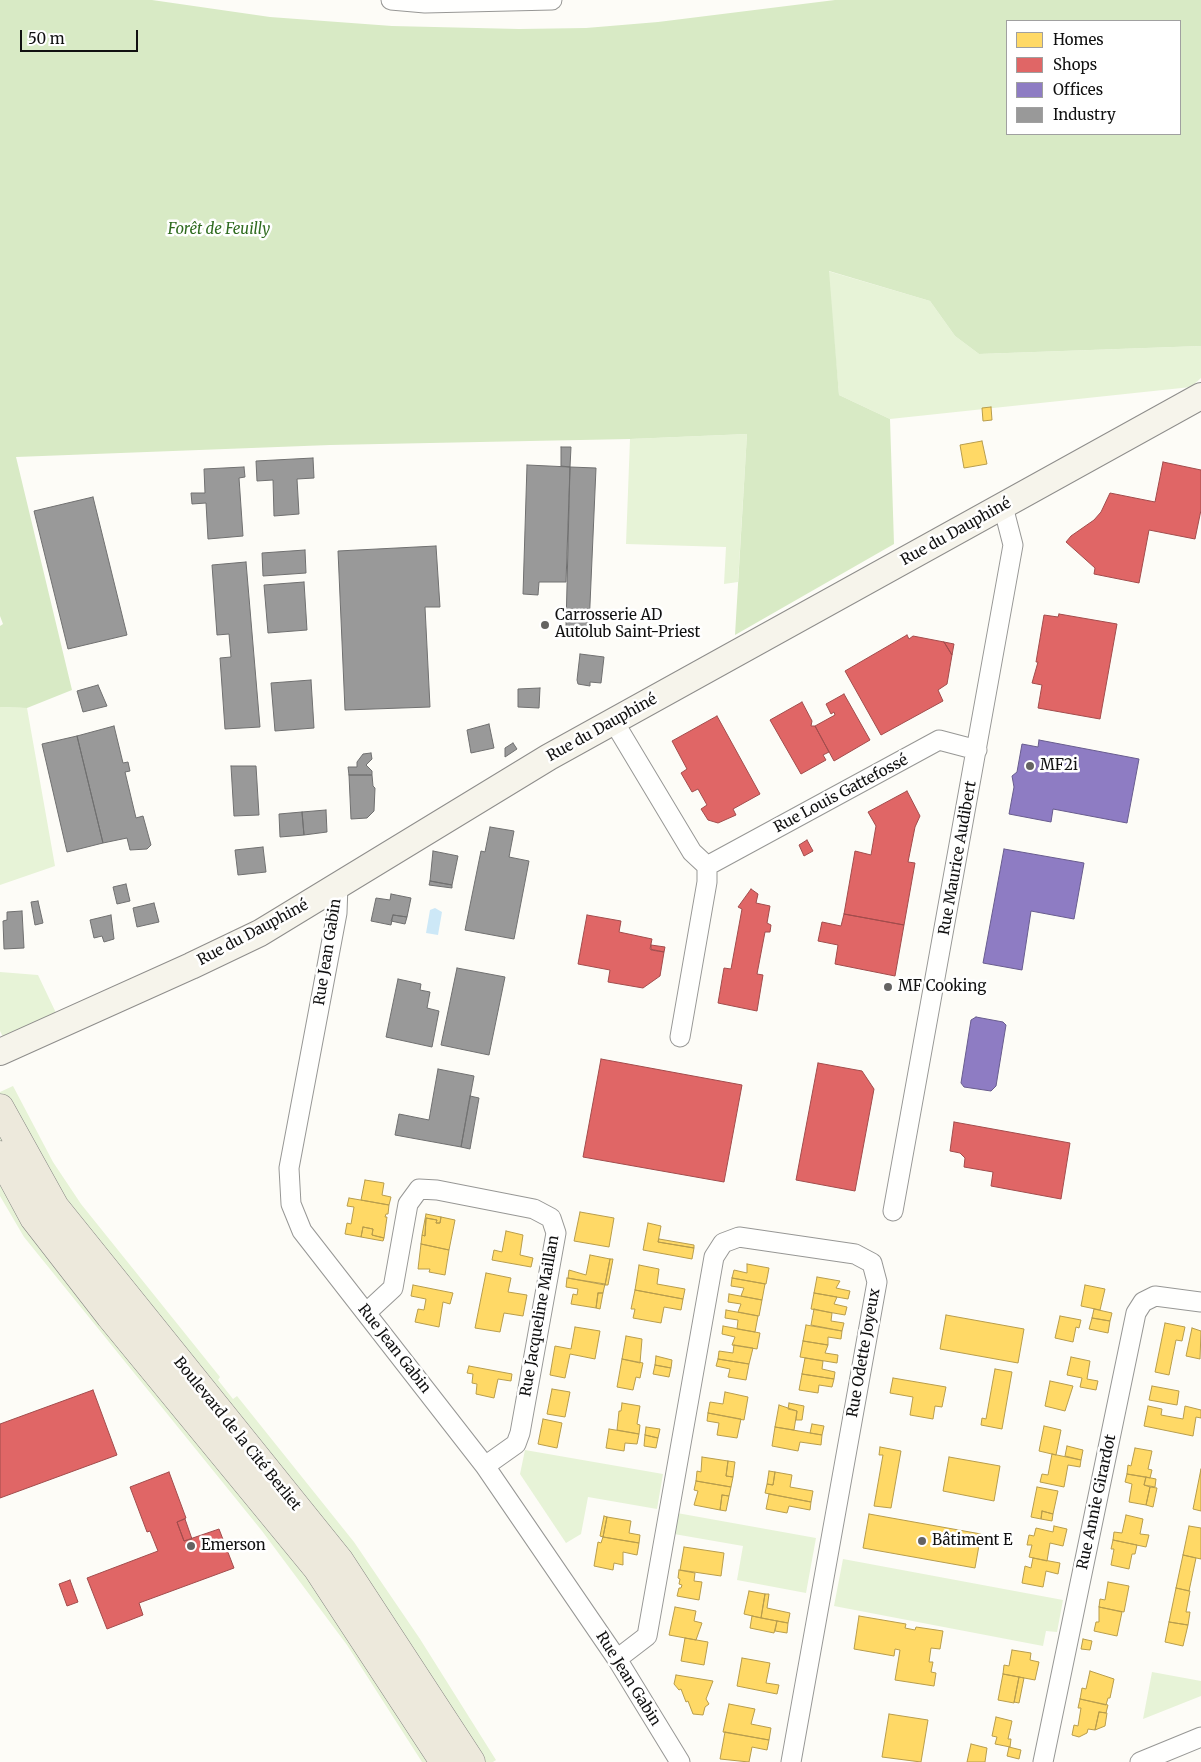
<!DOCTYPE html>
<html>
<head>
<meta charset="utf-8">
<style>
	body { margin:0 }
	#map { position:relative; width:1201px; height:1762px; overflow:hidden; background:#fdfcf7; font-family:Merriweather,serif }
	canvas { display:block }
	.legend { position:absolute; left:1006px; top:20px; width:175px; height:115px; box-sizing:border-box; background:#fff; border:1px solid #a0a0a0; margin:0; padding:6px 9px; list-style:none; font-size:15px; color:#111 }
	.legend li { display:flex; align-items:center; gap:10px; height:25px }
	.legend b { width:25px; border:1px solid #a0a0a0 }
	.scale { position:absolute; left:20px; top:30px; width:118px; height:22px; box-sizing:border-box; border:2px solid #111; border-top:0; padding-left:6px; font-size:15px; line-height:18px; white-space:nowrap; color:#111; -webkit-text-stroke:4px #fff; paint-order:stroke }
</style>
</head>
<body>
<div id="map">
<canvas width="1201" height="1762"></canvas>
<ul class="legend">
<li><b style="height:14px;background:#ffd966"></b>Homes</li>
<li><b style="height:14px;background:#e06666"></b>Shops</li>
<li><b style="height:14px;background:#8e7cc3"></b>Offices</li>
<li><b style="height:14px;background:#999"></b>Industry</li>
</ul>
<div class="scale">50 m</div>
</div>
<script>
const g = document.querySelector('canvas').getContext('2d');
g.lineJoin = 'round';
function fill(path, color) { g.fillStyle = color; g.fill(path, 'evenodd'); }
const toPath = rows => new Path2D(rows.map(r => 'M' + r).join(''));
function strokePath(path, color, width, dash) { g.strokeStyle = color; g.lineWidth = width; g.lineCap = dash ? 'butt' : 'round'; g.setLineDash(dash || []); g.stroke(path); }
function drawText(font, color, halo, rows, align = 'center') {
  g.font = font + ' Merriweather,serif'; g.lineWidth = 5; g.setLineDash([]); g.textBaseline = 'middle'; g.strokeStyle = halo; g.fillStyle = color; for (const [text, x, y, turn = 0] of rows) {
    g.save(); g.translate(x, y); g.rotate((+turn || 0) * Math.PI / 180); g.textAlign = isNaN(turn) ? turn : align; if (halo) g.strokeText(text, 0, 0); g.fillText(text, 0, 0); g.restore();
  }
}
fill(toPath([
	[828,271,930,301,955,336,979,354,1201,346,1201,378,1191,387,890,419,839,395],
	[747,434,738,582,724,584,726,547,626,544,630,439],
	[0,707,27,708,55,866,0,885],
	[0,972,38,975,57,1015,4,1039,0,1031],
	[13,1086,53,1162,81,1204,220,1377,218,1380,233,1399,237,1396,354,1542,420,1639,496,1760,493,1762,422,1762,347,1645,262,1531,24,1237,0,1196,0,1092],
	[525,1450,663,1474,657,1509,588,1497,581,1534,566,1543,520,1474],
	[677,1513,816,1538,806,1593,737,1580,743,1546,674,1534],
	[843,1559,1063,1600,1057,1632,1046,1631,1043,1646,834,1606],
	[1152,1672,1201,1681,1201,1696,1143,1719]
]), '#e7f3d7');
fill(toPath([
	[0,0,152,0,270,17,392,26,519,29,586,28,658,22,835,0,1201,0,1201,346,979,354,955,336,930,301,829,271,839,395,890,419,894,544,735,635,747,434,630,439,330,445,16,457,72,690,27,708,0,707,0,626,3,624,0,616],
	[1180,21,1180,134,1007,134,1007,21]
]), '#d8eac5');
fill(toPath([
	[435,908,442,912,438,935,426,933,430,910]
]), '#cde8f7');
const homes = toPath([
	[991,407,992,420,983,421,982,408,991,407],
	[982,441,987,464,964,468,960,445,982,441],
	[365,1180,384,1183,382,1195,391,1197,389,1205,361,1200,365,1180],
	[349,1198,389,1205,388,1214,386,1214,385,1217,387,1217,384,1238,372,1235,373,1229,363,1227,361,1237,345,1234,347,1223,351,1224,354,1207,347,1206,349,1198],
	[580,1212,614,1218,609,1247,574,1241,580,1212],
	[426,1214,441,1217,440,1223,436,1223,437,1220,426,1218,425,1236,422,1235,426,1214],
	[441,1217,455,1220,449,1250,421,1244,422,1235,425,1236,426,1218,437,1220,436,1223,440,1223,441,1217],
	[648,1223,661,1226,658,1242,694,1248,692,1259,643,1250,648,1223],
	[363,1227,373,1229,372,1235,384,1238,383,1241,361,1237,363,1227],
	[506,1231,523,1235,520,1255,533,1258,531,1267,492,1260,494,1250,502,1252,506,1231],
	[659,1239,694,1245,694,1248,658,1242,659,1239],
	[421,1244,449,1250,445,1275,429,1272,430,1269,418,1269,421,1244],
	[590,1255,610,1259,605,1285,568,1278,569,1270,586,1275,590,1255],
	[610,1259,613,1259,608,1285,605,1285,610,1259],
	[747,1264,769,1268,766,1284,732,1278,734,1270,747,1273,747,1264],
	[639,1265,659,1269,657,1284,685,1289,683,1299,635,1290,639,1265],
	[486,1273,511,1278,508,1292,527,1295,523,1316,504,1313,500,1332,475,1328,486,1273],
	[817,1277,840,1281,836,1288,850,1291,848,1299,814,1293,817,1277],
	[567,1278,605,1284,603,1293,598,1293,596,1308,571,1304,573,1294,577,1295,578,1289,566,1287,567,1278],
	[732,1278,765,1284,762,1300,741,1296,744,1288,731,1286,732,1278],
	[413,1285,453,1293,450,1304,443,1302,439,1327,415,1322,418,1309,424,1310,426,1299,411,1296,413,1285],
	[1085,1285,1105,1289,1100,1310,1081,1306,1085,1285],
	[635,1290,683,1299,681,1310,664,1307,661,1323,633,1318,635,1309,631,1309,635,1290],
	[598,1293,603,1293,600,1309,596,1308,598,1293],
	[814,1293,837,1297,834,1304,847,1307,845,1315,811,1309,814,1293],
	[729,1294,762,1300,759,1316,738,1312,741,1304,728,1302,729,1294],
	[814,1309,832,1313,831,1321,844,1323,842,1331,811,1325,814,1309],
	[1094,1309,1112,1313,1110,1321,1092,1318,1094,1309],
	[726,1310,758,1316,755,1332,737,1329,738,1320,725,1318,726,1310],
	[946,1315,1024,1329,1018,1363,940,1349,946,1315],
	[1060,1316,1081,1320,1079,1328,1076,1327,1073,1342,1055,1338,1060,1316],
	[1092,1318,1110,1321,1108,1333,1089,1329,1092,1318],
	[1165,1323,1185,1327,1182,1341,1176,1340,1169,1375,1155,1372,1165,1323],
	[806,1325,842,1331,841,1339,828,1337,828,1345,803,1341,806,1325],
	[723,1326,760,1333,757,1349,732,1345,735,1337,722,1334,723,1326],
	[575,1327,600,1331,595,1359,570,1354,565,1378,550,1375,555,1346,571,1349,575,1327],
	[1192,1328,1201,1331,1200,1359,1186,1356,1192,1328],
	[626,1336,642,1339,640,1363,622,1359,626,1336],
	[803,1341,828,1345,825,1353,838,1355,837,1363,800,1357,803,1341],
	[734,1345,753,1348,749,1364,718,1359,719,1351,733,1353,734,1345],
	[656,1356,672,1360,671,1368,655,1365,656,1356],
	[1071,1357,1090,1361,1087,1379,1098,1381,1096,1390,1080,1387,1082,1378,1067,1375,1071,1357],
	[805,1358,823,1361,822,1369,835,1372,834,1379,802,1374,805,1358],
	[622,1359,643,1363,640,1378,636,1377,633,1390,617,1387,622,1359],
	[718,1359,749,1364,746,1380,728,1377,730,1369,716,1366,718,1359],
	[655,1365,671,1368,669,1377,653,1374,655,1365],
	[469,1366,512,1374,511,1381,498,1379,494,1398,476,1394,477,1384,472,1383,473,1374,467,1373,469,1366],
	[995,1369,1012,1372,1002,1429,981,1425,982,1418,986,1419,995,1369],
	[802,1374,834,1379,832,1387,819,1385,818,1393,799,1390,802,1374],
	[893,1378,946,1387,942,1407,935,1406,933,1419,910,1415,913,1397,890,1393,893,1378],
	[1050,1381,1073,1386,1065,1411,1045,1406,1050,1381],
	[1152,1386,1179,1391,1177,1405,1149,1400,1152,1386],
	[552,1389,570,1392,565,1417,547,1414,552,1389],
	[725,1392,748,1397,744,1420,708,1413,710,1402,723,1404,725,1392],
	[622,1403,640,1406,637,1424,640,1425,639,1434,617,1430,619,1411,621,1411,622,1403],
	[789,1403,804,1406,802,1420,796,1420,797,1411,788,1409,789,1403],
	[779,1405,797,1411,794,1430,775,1427,779,1405],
	[1148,1406,1162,1409,1161,1415,1183,1419,1185,1406,1201,1410,1201,1418,1196,1417,1193,1436,1144,1426,1148,1406],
	[708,1413,741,1419,737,1438,717,1435,719,1423,707,1421,708,1413],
	[543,1419,562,1423,557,1448,538,1444,543,1419],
	[812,1424,824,1426,822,1435,810,1433,812,1424],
	[1044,1426,1061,1430,1056,1455,1039,1451,1044,1426],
	[646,1427,660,1429,658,1438,645,1435,646,1427],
	[775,1427,822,1435,821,1445,800,1442,798,1451,772,1446,775,1427],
	[609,1429,639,1434,637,1444,625,1443,624,1451,606,1448,609,1429],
	[645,1435,658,1438,656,1448,644,1446,645,1435],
	[1067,1446,1083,1450,1081,1460,1065,1456,1067,1446],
	[880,1447,901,1451,891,1508,874,1506,883,1455,879,1455,880,1447],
	[1135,1448,1152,1451,1148,1469,1152,1470,1150,1478,1127,1474,1128,1465,1131,1466,1135,1448],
	[1052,1454,1081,1460,1080,1467,1068,1465,1064,1487,1040,1482,1042,1474,1048,1475,1052,1454],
	[702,1457,728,1461,726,1476,733,1477,731,1487,696,1481,697,1471,701,1472,702,1457],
	[949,1457,1000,1466,994,1501,943,1491,949,1457],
	[728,1461,735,1462,733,1477,726,1476,728,1461],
	[1201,1469,1201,1511,1193,1509,1201,1469],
	[769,1471,775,1472,773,1485,767,1484,769,1471],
	[775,1472,792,1475,790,1487,813,1491,811,1502,765,1493,767,1484,773,1485,775,1472],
	[1127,1474,1146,1477,1144,1485,1150,1487,1146,1505,1129,1502,1132,1484,1125,1482,1127,1474],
	[1146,1477,1156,1479,1155,1487,1144,1485,1146,1477],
	[696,1481,731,1487,729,1496,722,1495,720,1510,694,1505,698,1491,694,1490,696,1481],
	[1037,1487,1058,1491,1053,1514,1042,1511,1041,1519,1031,1517,1037,1487],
	[1150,1487,1157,1488,1153,1507,1146,1505,1150,1487],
	[769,1494,811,1502,810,1510,789,1506,787,1513,766,1509,769,1494],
	[722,1495,729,1496,726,1511,720,1510,722,1495],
	[1042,1511,1053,1514,1052,1521,1041,1519,1042,1511],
	[869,1514,981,1534,975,1568,863,1548,869,1514],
	[1126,1515,1143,1519,1140,1534,1149,1535,1146,1547,1113,1540,1114,1532,1122,1533,1126,1515],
	[604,1516,607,1517,603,1537,600,1536,604,1516],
	[607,1517,631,1521,629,1533,640,1535,639,1543,603,1537,607,1517],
	[1054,1526,1067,1529,1063,1546,1050,1543,1047,1561,1029,1557,1032,1545,1027,1545,1029,1535,1034,1536,1036,1528,1053,1532,1054,1526],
	[1189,1526,1201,1528,1201,1559,1183,1555,1189,1526],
	[603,1537,639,1543,637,1555,623,1552,623,1565,614,1563,613,1570,594,1566,598,1542,601,1543,603,1537],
	[1113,1540,1137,1545,1135,1554,1132,1554,1129,1569,1111,1565,1114,1549,1111,1549,1113,1540],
	[684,1547,724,1553,721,1576,680,1570,684,1547],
	[1183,1555,1196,1558,1189,1591,1176,1588,1183,1555],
	[1033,1558,1060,1563,1058,1574,1046,1571,1043,1587,1022,1583,1025,1566,1031,1568,1033,1558],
	[679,1570,695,1573,694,1581,702,1582,699,1600,677,1596,679,1588,681,1588,682,1585,679,1584,680,1579,678,1578,679,1570],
	[1108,1582,1129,1586,1124,1612,1099,1607,1100,1599,1105,1600,1108,1582],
	[1176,1588,1190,1591,1186,1612,1190,1612,1188,1625,1169,1622,1176,1588],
	[749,1591,765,1594,761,1618,744,1614,749,1591],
	[765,1594,769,1594,767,1608,790,1613,788,1623,761,1618,765,1594],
	[675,1607,696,1611,694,1621,702,1623,696,1640,669,1635,675,1607],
	[1099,1607,1122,1612,1117,1636,1094,1631,1096,1622,1099,1622,1099,1607],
	[752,1616,777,1621,774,1633,750,1628,752,1616],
	[859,1616,906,1624,905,1628,915,1630,916,1627,943,1631,940,1649,931,1648,929,1662,933,1662,931,1672,936,1673,934,1686,895,1680,900,1650,895,1649,894,1656,854,1649,859,1616],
	[777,1621,788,1623,787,1633,775,1631,777,1621],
	[1169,1622,1188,1625,1183,1646,1165,1642,1169,1622],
	[685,1638,708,1642,704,1665,681,1661,685,1638],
	[1083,1639,1092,1641,1090,1650,1081,1649,1083,1639],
	[1012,1650,1031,1653,1030,1660,1039,1662,1035,1680,1003,1674,1004,1665,1009,1666,1012,1650],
	[742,1658,770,1663,766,1683,779,1685,777,1694,737,1686,742,1658],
	[1090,1671,1114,1679,1110,1698,1108,1698,1106,1705,1080,1699,1082,1688,1086,1689,1090,1671],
	[1003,1674,1019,1677,1014,1703,998,1700,1003,1674],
	[676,1675,713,1681,706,1699,709,1704,705,1707,703,1715,693,1714,688,1701,686,1702,681,1689,679,1690,674,1684,676,1675],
	[1019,1677,1024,1678,1019,1703,1014,1702,1019,1677],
	[1080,1699,1108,1705,1106,1713,1099,1712,1095,1730,1088,1729,1087,1733,1079,1737,1072,1735,1074,1725,1078,1726,1081,1708,1078,1708,1080,1699],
	[729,1704,755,1709,751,1724,771,1728,769,1740,723,1732,729,1704],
	[1099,1712,1107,1713,1105,1726,1095,1730,1099,1712],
	[889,1714,928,1720,921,1762,882,1757,889,1714],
	[996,1717,1012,1721,1008,1739,1011,1739,1010,1747,995,1744,997,1737,992,1736,996,1717],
	[725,1732,769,1740,767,1750,752,1747,749,1762,720,1759,725,1732],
	[971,1744,987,1748,985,1762,967,1762,971,1744],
	[1009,1747,1021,1750,1019,1759,1007,1756,1009,1747]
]);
fill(homes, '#ffd966');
strokePath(homes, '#b89d4c', 1);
const shops = toPath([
	[1163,462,1201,470,1201,510,1195,539,1149,530,1139,583,1094,574,1095,568,1066,542,1071,536,1094,520,1101,512,1110,493,1155,502,1163,462],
	[1059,614,1117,624,1100,719,1038,708,1042,685,1032,683,1038,662,1036,662,1044,615,1058,617,1059,614],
	[907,635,909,639,913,636,944,642,952,655,947,684,938,690,943,701,881,735,845,671,907,635],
	[944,642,954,644,952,655,944,642],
	[844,694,870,740,834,761,815,726,835,715,834,712,831,714,826,704,844,694],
	[802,702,812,721,811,726,815,726,829,752,823,755,826,760,801,774,770,720,802,702],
	[717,716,760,794,733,809,736,815,718,823,708,820,701,809,707,805,698,789,692,792,681,773,687,769,672,741,717,716],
	[907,791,920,816,915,827,908,862,915,863,904,925,844,914,855,851,871,855,876,826,868,812,907,791],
	[807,840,813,851,804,856,799,845,807,840],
	[751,889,758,894,756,903,770,906,767,923,771,925,770,932,765,932,757,974,763,975,757,1011,718,1003,724,968,731,969,742,909,738,907,751,889],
	[844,914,904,925,895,976,835,964,838,945,818,941,822,922,841,926,844,914],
	[587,915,621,921,619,932,652,939,650,949,664,952,660,976,643,988,608,982,610,970,578,964,587,915],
	[651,945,665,947,664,952,651,950,651,945],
	[601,1059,742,1085,724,1182,583,1157,601,1059],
	[818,1063,862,1071,874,1089,855,1191,796,1180,818,1063],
	[954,1122,1070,1143,1061,1199,991,1186,993,1172,964,1167,965,1158,960,1153,950,1151,954,1122],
	[93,1390,117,1455,0,1498,0,1424,93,1390],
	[169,1472,186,1518,177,1522,184,1541,219,1529,234,1568,139,1603,143,1615,107,1629,87,1578,158,1551,150,1531,147,1532,130,1487,169,1472],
	[185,1519,192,1539,184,1541,177,1522,185,1519],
	[70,1580,78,1602,67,1606,59,1584,70,1580]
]);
fill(shops, '#e06666');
strokePath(shops, '#a24c4c', 1);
const offices = toPath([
	[1039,740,1139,759,1127,823,1053,809,1051,822,1009,814,1014,787,1012,776,1017,772,1022,744,1038,747,1039,740],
	[1004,849,1084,863,1074,919,1031,911,1022,970,983,963,1004,849],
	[976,1017,1003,1022,1006,1025,996,1086,991,1091,964,1087,961,1083,971,1020,976,1017]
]);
fill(offices, '#8e7cc3');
strokePath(offices, '#685c8e', 1);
const industry = toPath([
	[561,447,571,447,570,467,561,466,561,447],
	[313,458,314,478,297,479,299,514,274,516,273,480,257,481,256,461,313,458],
	[527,465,570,467,566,582,539,582,538,595,523,594,527,465],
	[244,467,245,477,239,478,243,536,208,539,206,503,192,504,191,493,205,493,204,469,244,467],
	[570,467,596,468,589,627,566,626,570,467],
	[93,497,127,635,68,649,34,511,93,497],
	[436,546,440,607,425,607,430,707,345,710,338,551,436,546],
	[305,550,306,573,263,576,262,553,305,550],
	[246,562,260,727,225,729,220,658,231,657,229,634,217,635,212,565,246,562],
	[304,582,307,630,268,633,264,585,304,582],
	[580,654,604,657,601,683,590,682,590,686,578,684,577,680,580,654],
	[311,680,314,728,275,731,271,683,311,680],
	[98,685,107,706,83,712,77,691,98,685],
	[540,688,539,708,518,707,518,689,540,688],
	[489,724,494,748,471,753,467,730,489,724],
	[114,726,123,763,128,762,130,771,125,772,136,818,143,816,151,845,147,849,130,850,127,838,103,843,77,736,114,726],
	[77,736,103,843,67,852,42,744,77,736],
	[513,743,517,749,505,757,505,748,513,743],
	[371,753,372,759,366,765,372,771,372,775,349,775,348,767,357,767,357,762,363,754,371,753],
	[231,766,256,766,259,815,234,816,231,766],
	[349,775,372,775,373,786,375,788,374,811,367,818,351,819,349,775],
	[326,810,327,832,304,835,302,812,326,810],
	[302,812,304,835,280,837,279,814,302,812],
	[490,827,514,831,509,857,529,861,514,939,465,930,481,851,485,852,490,827],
	[263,847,266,872,238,875,235,850,263,847],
	[433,851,458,856,452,885,430,881,433,851],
	[430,881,452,885,452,888,429,885,430,881],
	[126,884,130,901,117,904,113,887,126,884],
	[391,894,411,898,407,917,393,915,391,925,371,921,376,898,390,900,391,894],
	[38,901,43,923,35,925,31,902,38,901],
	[154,903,159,922,137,927,133,908,154,903],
	[22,911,24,948,4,949,3,921,7,920,7,912,22,911],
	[111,915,114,939,104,942,102,936,94,938,90,920,111,915],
	[393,915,407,917,405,924,391,921,393,915],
	[457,968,505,977,489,1055,441,1045,457,968],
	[398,979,421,984,420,990,430,992,427,1008,439,1011,432,1047,386,1037,398,979],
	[438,1069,474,1076,461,1147,395,1135,399,1114,429,1120,438,1069],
	[470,1096,479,1098,470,1149,461,1147,470,1096]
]);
fill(industry, '#999');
strokePath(industry, '#707070', 1);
const street = toPath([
	[391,0,425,3,552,0],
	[614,722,692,852,707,866,939,740,977,750],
	[338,885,337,913,289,1168,291,1204,302,1231,485,1466,617,1659,680,1762],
	[680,1037,707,882,707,866],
	[893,1211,1013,545,1005,514,1001,506],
	[366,1313,393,1288,408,1204,419,1189,437,1190,534,1209,551,1218,556,1233,520,1433,516,1444,485,1466],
	[617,1659,647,1636,714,1257,723,1243,739,1237,855,1254,872,1263,877,1282,791,1762],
	[1043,1762,1136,1313,1143,1302,1155,1296,1201,1302],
	[1140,1762,1201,1737]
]);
const secondary = toPath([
	[0,1052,191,966,260,933,549,757,1201,396]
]);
const primary = toPath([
	[0,1108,55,1207,339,1560,471,1762],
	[0,1155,34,1218,110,1316,317,1568,444,1762]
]);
strokePath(street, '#979795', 21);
strokePath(secondary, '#8e8d8b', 28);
strokePath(primary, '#858482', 29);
strokePath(street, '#fffffe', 19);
strokePath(secondary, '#f6f4eb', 26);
strokePath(primary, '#ede9dc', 28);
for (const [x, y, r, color] of [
	[545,625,5,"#646362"],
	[1030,766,5,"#646362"],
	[888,987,5,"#646362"],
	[922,1541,5,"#646362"],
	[191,1546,5,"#646362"]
]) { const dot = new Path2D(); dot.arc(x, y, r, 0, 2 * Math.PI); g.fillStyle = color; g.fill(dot); strokePath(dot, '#fff', 2); }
drawText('italic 15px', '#2f6b1f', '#fff', [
	["Forêt de Feuilly",219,230]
]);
drawText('15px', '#111', '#fff', [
	["Rue du Dauphiné",956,532,-29],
	["Rue du Dauphiné",602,728,-29],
	["Rue Louis Gattefossé",841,794,-28],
	["Rue Maurice Audibert",958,858,-80],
	["Rue du Dauphiné",253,933,-28],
	["Rue Jean Gabin",328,952,-81],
	["Rue Jacqueline Maillan",540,1316,-80],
	["Rue Jean Gabin",394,1349,52],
	["Rue Odette Joyeux",864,1353,-80],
	["Boulevard de la Cité Berliet",237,1434,51],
	["Rue Annie Girardot",1097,1502,-78],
	["Rue Jean Gabin",628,1679,58]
]);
drawText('15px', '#111', '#fff', [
	["Carrosserie AD",555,616],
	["Autolub Saint-Priest",555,633],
	["MF2i",1040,766],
	["MF Cooking",898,987],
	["Bâtiment E",932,1541],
	["Emerson",201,1546]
], 'left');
</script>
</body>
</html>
